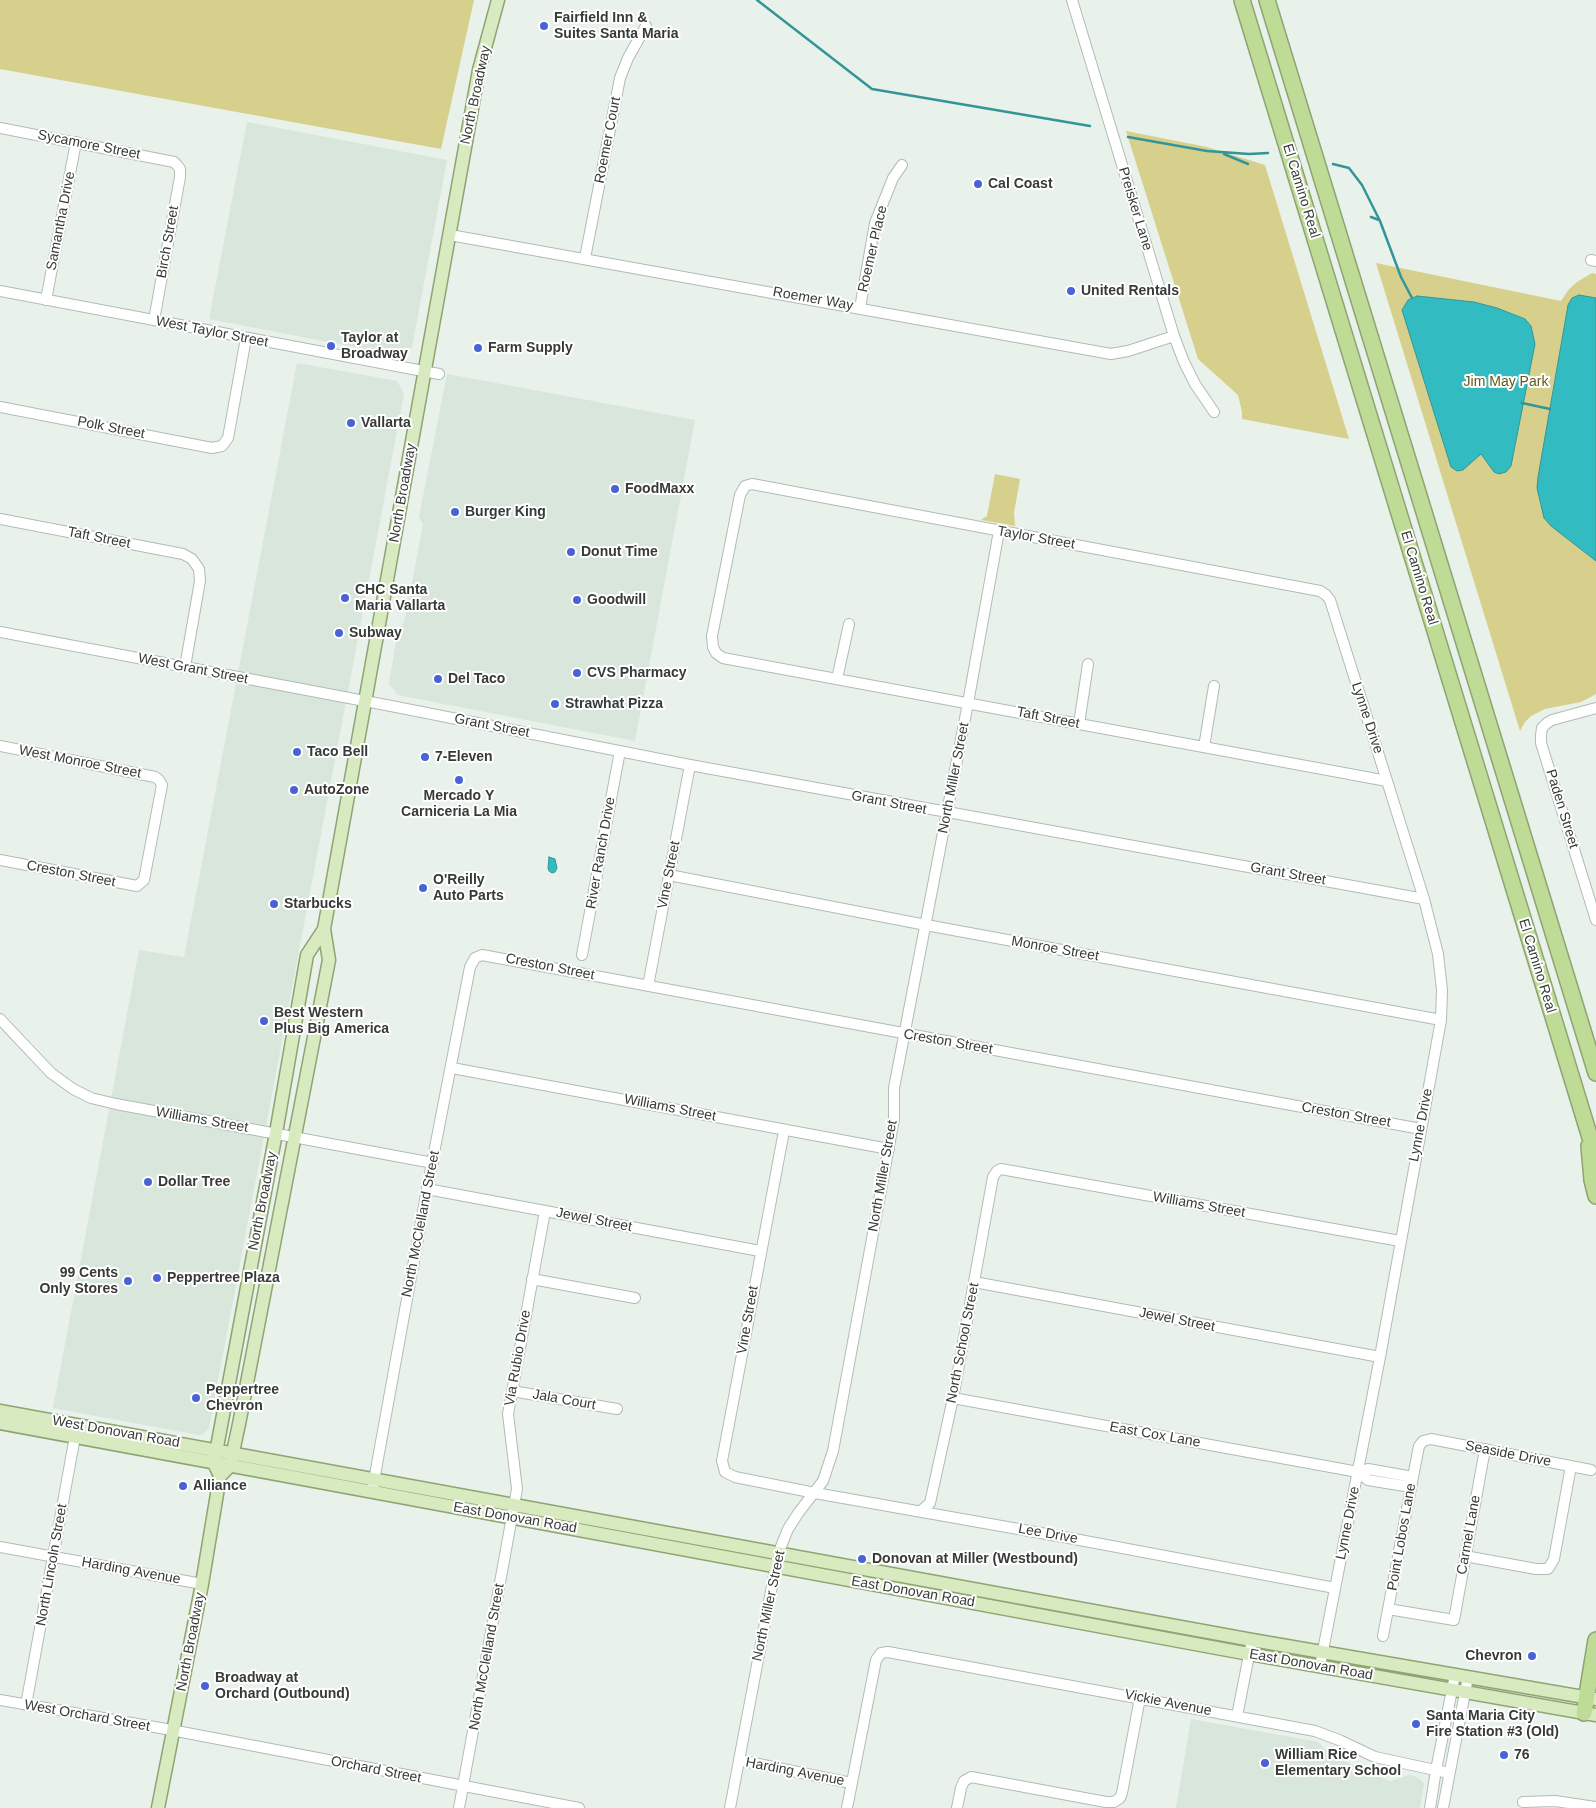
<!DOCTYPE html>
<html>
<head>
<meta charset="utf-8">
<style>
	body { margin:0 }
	canvas { display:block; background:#e8f1ea }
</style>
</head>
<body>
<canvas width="1596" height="1808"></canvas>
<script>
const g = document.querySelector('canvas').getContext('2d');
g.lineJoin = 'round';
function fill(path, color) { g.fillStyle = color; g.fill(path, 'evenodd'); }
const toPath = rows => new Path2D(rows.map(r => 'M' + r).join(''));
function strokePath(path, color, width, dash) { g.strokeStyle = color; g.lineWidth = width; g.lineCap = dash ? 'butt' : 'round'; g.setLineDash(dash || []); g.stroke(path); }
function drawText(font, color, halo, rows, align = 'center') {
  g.font = font + ' Arial,sans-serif'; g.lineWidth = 4; g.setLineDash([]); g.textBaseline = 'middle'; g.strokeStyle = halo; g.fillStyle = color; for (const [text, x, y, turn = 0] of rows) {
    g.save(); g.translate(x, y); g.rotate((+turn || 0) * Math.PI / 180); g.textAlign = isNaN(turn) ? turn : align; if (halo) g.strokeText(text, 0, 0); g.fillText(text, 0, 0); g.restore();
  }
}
fill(toPath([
	[247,122,447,160,412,347,405,354,396,355,209,319],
	[297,363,397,381,404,394,209,1428,203,1434,198,1435,53,1408,139,950,184,957],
	[447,374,695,420,635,741,398,695,389,684,397,635,405,619,423,524,419,517],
	[1191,1719,1318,1742,1330,1754,1373,1775,1391,1781,1409,1775,1417,1777,1421,1780,1424,1784,1420,1808,1176,1808]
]), '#d8e6db');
fill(toPath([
	[0,0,474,0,441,149,0,69],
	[1126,131,1207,147,1265,165,1349,439,1242,419,1242,412,1238,395,1198,359],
	[1376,263,1561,301,1569,289,1577,282,1592,273,1596,274,1596,694,1581,702,1545,709,1531,716,1525,722,1520,731],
	[995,474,1020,479,1014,513,1015,526,981,520,987,516]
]), '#d7d08c');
const water = toPath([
	[1579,295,1596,298,1596,561,1551,526,1544,518,1537,488,1538,477,1568,305,1572,298,1579,295],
	[1417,296,1474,302,1497,308,1525,319,1531,326,1535,344,1511,466,1506,472,1499,474,1494,472,1481,454,1463,470,1457,471,1451,467,1402,310,1408,300,1417,296],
	[549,857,555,859,557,868,555,872,552,873,549,871,548,868,549,857]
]);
fill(water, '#32bcc1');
strokePath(water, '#349598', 1);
strokePath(toPath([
	[757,0,872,89,1090,126],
	[1128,137,1207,151,1249,154,1268,153],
	[1224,154,1248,164],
	[1333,164,1349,168,1362,185,1380,221,1401,277,1412,298],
	[1371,217,1379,220],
	[1522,403,1550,409]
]), '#349598', 2.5);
const minor = toPath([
	[1072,0,1174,336,1184,362,1195,384,1214,412],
	[0,128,174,162,177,165,180,169,180,177,154,320],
	[450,235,1111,354,1128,351,1174,336],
	[585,258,620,78,628,58,646,26],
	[1591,260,1596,261],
	[0,291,439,374],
	[46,300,76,142],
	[860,308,875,223,893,178,902,165],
	[0,407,212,448,222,446,228,438,246,338],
	[0,519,183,554,192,559,199,569,200,581,185,667],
	[0,632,386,705,690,765,1424,899],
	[837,679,849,624],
	[1596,708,1552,720,1547,723,1542,728,1541,735,1541,743,1596,920],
	[1079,724,1088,664],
	[0,746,155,777,159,780,162,785,144,880,137,886,0,860],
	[1204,747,1214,686],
	[669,875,926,925,1441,1020],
	[582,955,620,751],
	[648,986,690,765],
	[0,1019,51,1073,73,1089,91,1098,116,1104,433,1163],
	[452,1068,889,1149],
	[784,1131,722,1461,725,1472,735,1477,815,1493,1069,1538,1335,1588],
	[427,1189,760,1251],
	[532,1279,635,1298],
	[974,1282,1380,1357],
	[512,1391,617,1409],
	[953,1398,1358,1472,1368,1469,1413,1477],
	[1358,1472,1368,1480,1411,1487],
	[373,1486,427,1189,470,967,475,958,482,955,1421,1129],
	[921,1511,930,1503,953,1398,993,1177,997,1171,1001,1169,1400,1241],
	[0,1547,202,1584],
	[1465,1556,1536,1569,1548,1569,1554,1559,1571,1466],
	[1388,1609,1454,1620,1485,1449],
	[1383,1636,1413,1477,1419,1446,1423,1441,1431,1439,1591,1470],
	[1320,1666,1380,1357,1441,1020,1442,990,1438,954,1424,899,1387,781,1330,600,1326,595,1320,591,752,484,745,486,740,495,712,636,713,647,716,653,723,658,1387,781],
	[0,1700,166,1729,579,1808],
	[26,1705,76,1431],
	[1237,1716,1252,1640],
	[739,1760,851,1783],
	[1523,1802,1555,1801,1596,1807],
	[459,1808,517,1489,508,1414,545,1211],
	[730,1808,778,1554,788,1529,799,1512,823,1481,833,1451,894,1119,894,1088,968,703,999,531],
	[847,1808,876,1660,881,1653,888,1652,1315,1731,1339,1740,1375,1757,1449,1773],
	[957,1808,961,1788,964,1781,971,1777,1106,1802,1114,1802,1120,1798,1122,1793,1140,1698],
	[1430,1808,1436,1770,1455,1675],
	[1443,1808,1468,1677]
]);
const major = toPath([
	[0,1411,1252,1640,1596,1699],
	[0,1423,1249,1654,1596,1715],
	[220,1476,230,1466,239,1424,329,960,324,929,479,70,498,0],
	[158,1808,202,1584,220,1476,214,1463,276,1133,307,955,324,929]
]);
const highway = toPath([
	[1242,0,1596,1157],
	[1267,0,1596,1073],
	[1589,1146,1592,1180,1596,1196],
	[1584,1713,1596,1640]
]);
strokePath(minor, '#b3bbb4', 12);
strokePath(major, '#8fa374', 15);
strokePath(highway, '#8fa374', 18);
strokePath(minor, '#fff', 10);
strokePath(major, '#d8eabf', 12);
strokePath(highway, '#bedc95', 15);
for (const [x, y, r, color] of [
	[544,26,5,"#4963d7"],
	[978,184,5,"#4963d7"],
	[1071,291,5,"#4963d7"],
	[331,346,5,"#4963d7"],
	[478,348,5,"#4963d7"],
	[351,423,5,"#4963d7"],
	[615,489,5,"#4963d7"],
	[455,512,5,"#4963d7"],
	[571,552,5,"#4963d7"],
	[345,598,5,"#4963d7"],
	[577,600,5,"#4963d7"],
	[339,633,5,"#4963d7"],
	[577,673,5,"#4963d7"],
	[438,679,5,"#4963d7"],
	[555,704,5,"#4963d7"],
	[297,752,5,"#4963d7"],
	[425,757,5,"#4963d7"],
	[459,780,5,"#4963d7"],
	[294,790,5,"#4963d7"],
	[423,888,5,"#4963d7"],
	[274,904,5,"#4963d7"],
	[264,1021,5,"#4963d7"],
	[148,1182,5,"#4963d7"],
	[157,1278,5,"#4963d7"],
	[128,1281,5,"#4963d7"],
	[196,1398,5,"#4963d7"],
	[183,1486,5,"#4963d7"],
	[862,1559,5,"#4963d7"],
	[1532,1656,5,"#4963d7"],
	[205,1686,5,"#4963d7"],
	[1416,1724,5,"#4963d7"],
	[1504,1755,5,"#4963d7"],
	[1265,1763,5,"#4963d7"]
]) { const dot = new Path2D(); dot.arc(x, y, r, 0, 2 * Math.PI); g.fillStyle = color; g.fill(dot); strokePath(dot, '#fff', 2); }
drawText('bold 14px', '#373a37', '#fff', [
	["Fairfield Inn &",554,18],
	["Suites Santa Maria",554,34],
	["Cal Coast",988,184],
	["United Rentals",1081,291],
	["Taylor at",341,338],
	["Broadway",341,354],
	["Farm Supply",488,348],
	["Vallarta",361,423],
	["FoodMaxx",625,489],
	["Burger King",465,512],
	["Donut Time",581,552],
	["CHC Santa",355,590],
	["Maria Vallarta",355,606],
	["Goodwill",587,600],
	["Subway",349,633],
	["CVS Pharmacy",587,673],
	["Del Taco",448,679],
	["Strawhat Pizza",565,704],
	["Taco Bell",307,752],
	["7-Eleven",435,757],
	["AutoZone",304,790],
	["Mercado Y",459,796,"center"],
	["Carniceria La Mia",459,812,"center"],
	["O'Reilly",433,880],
	["Auto Parts",433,896],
	["Starbucks",284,904],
	["Best Western",274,1013],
	["Plus Big America",274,1029],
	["Dollar Tree",158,1182],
	["99 Cents",118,1273,"right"],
	["Only Stores",118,1289,"right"],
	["Peppertree Plaza",167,1278],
	["Peppertree",206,1390],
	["Chevron",206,1406],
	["Alliance",193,1486],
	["Donovan at Miller (Westbound)",872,1559],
	["Chevron",1522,1656,"right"],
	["Broadway at",215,1678],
	["Orchard (Outbound)",215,1694],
	["Santa Maria City",1426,1716],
	["Fire Station #3 (Old)",1426,1732],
	["William Rice",1275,1755],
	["Elementary School",1275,1771],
	["76",1514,1755]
], 'left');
drawText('14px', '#373a37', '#fff', [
	["North Broadway",476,95,-78],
	["Roemer Court",608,140,-79],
	["Sycamore Street",89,145,11],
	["El Camino Real",1301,191,73],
	["Preisker Lane",1135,209,73],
	["Samantha Drive",61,221,-79],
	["Birch Street",168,242,-80],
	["Roemer Place",873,249,-77],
	["Roemer Way",813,299,10],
	["West Taylor Street",212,332,11],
	["Polk Street",111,428,11],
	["North Broadway",403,493,-80],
	["Taft Street",99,538,11],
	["Taylor Street",1036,538,10],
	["El Camino Real",1419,578,73],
	["West Grant Street",193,669,11],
	["Taft Street",1048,718,11],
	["Lynne Drive",1367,718,72],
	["Grant Street",492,726,11],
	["West Monroe Street",80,762,11],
	["North Miller Street",954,778,-79],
	["Grant Street",889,803,11],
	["Paden Street",1562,809,73],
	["River Ranch Drive",601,853,-80],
	["Creston Street",71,874,11],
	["Grant Street",1288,874,10],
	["Vine Street",669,875,-79],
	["Monroe Street",1055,949,10],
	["El Camino Real",1537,966,73],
	["Creston Street",550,967,11],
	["Creston Street",948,1042,10],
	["Williams Street",670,1108,11],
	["Creston Street",1346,1115,10],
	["Williams Street",202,1120,10],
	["Lynne Drive",1421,1125,-79],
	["North Miller Street",883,1176,-80],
	["North Broadway",263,1201,-79],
	["Williams Street",1199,1205,10],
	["Jewel Street",594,1220,11],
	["North McClelland Street",421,1224,-79],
	["Vine Street",748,1320,-80],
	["Jewel Street",1177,1320,11],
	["North School Street",963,1343,-79],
	["Via Rubio Drive",518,1358,-80],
	["Jala Court",564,1400,10],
	["West Donovan Road",116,1432,10],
	["East Cox Lane",1155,1435,10],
	["Seaside Drive",1508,1454,11],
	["East Donovan Road",515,1518,10],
	["Lynne Drive",1348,1523,-79],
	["Lee Drive",1048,1534,10],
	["Carmel Lane",1469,1535,-80],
	["Point Lobos Lane",1402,1537,-80],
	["North Lincoln Street",52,1565,-80],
	["Harding Avenue",131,1571,10],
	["East Donovan Road",913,1592,10],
	["North Miller Street",769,1606,-78],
	["North Broadway",191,1642,-79],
	["North McClelland Street",487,1657,-80],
	["East Donovan Road",1311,1665,10],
	["Vickie Avenue",1168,1703,11],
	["West Orchard Street",87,1716,10],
	["Orchard Street",376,1770,11],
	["Harding Avenue",795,1772,11]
]);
drawText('14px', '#615a16', '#fff', [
	["Jim May Park",1506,382]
]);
</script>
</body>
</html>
